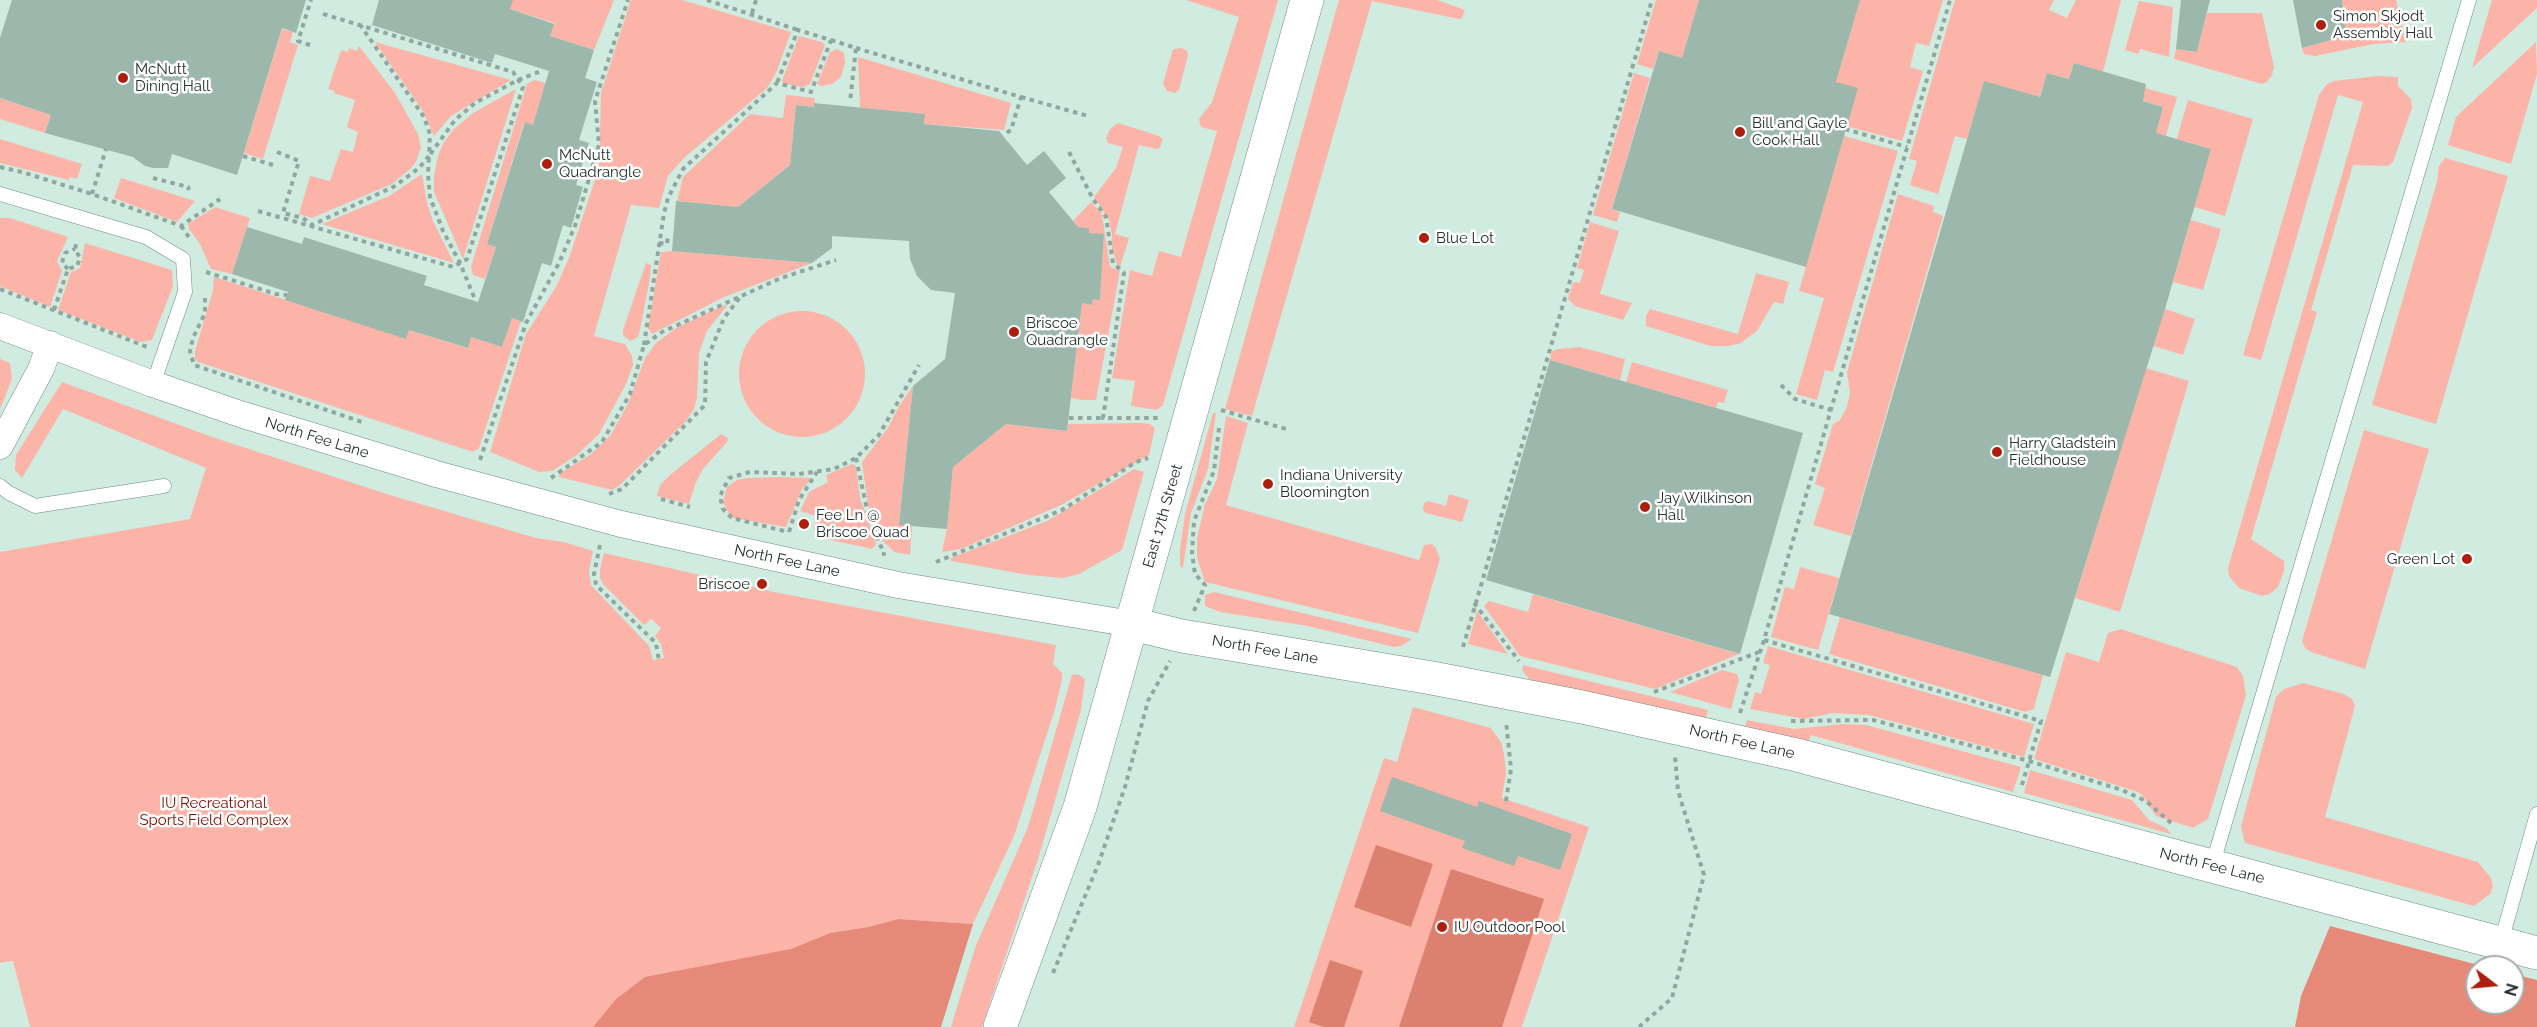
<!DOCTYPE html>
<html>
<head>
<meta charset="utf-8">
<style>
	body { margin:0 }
	#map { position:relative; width:2537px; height:1027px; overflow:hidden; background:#d0ece1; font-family:Raleway,sans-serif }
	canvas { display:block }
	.north { position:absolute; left:2465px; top:955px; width:60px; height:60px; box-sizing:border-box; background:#fff; border:2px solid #a8acab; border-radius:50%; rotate:106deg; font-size:16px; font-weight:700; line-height:24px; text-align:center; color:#25302c }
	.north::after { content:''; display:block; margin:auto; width:21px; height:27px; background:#ad1e0f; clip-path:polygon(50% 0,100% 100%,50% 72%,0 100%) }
</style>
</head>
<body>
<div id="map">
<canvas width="2537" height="1027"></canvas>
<div class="north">N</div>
</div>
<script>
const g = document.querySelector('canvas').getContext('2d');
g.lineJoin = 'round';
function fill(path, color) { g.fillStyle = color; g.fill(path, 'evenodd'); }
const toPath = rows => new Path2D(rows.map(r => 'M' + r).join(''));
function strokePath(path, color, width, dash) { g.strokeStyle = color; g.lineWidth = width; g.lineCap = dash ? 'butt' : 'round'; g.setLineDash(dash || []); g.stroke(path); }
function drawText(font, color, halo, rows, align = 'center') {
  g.font = font + ' Raleway,sans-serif'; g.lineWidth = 5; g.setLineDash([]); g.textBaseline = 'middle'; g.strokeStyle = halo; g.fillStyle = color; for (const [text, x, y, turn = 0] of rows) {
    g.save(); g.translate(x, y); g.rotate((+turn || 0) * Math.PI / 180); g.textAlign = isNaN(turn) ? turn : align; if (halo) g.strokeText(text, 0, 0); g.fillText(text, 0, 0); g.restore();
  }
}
fill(toPath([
	[512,0,614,0,594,50,550,36,554,23,510,9],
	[631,0,682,0,791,32,776,73,767,88,685,157,668,176,659,208,631,205,594,336,625,344,632,356,633,365,626,384,599,434,577,455,552,471,539,472,490,452,526,334,556,287,569,258,599,168,601,93],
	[1186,0,1278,0,1163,405,1157,410,1131,406,1135,381,1112,378,1130,270,1152,276,1159,251,1181,257,1217,131,1201,127,1199,119,1212,102,1239,17],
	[1339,0,1437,0,1465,10,1462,18,1459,19,1372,1,1252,416,1225,409],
	[1656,0,1699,0,1682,58,1659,51,1653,69,1637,64],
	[1860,0,1943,0,1929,46,1916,43,1910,67,1923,71,1902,141,1846,126,1836,82],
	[1955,0,2054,0,2049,10,2067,18,2076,0,2121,0,2103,72,2074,63,2069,79,2047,73,2038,102,1984,82,1967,139,1955,136,1938,194,1910,185,1917,161,1909,159],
	[2342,0,2396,0,2406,42,2374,44,2315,56,2304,54,2302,48,2346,36],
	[2492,0,2537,0,2537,8,2472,68],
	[2139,1,2173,7,2169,57,2140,49,2138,54,2125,50],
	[2207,13,2262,13,2274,67,2272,75,2267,82,2262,84,2174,59,2176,49,2197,52],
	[282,29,293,32,290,42,298,45,263,159,244,153],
	[799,36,822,42,825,45,810,84,804,87,785,84,782,81],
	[375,42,511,80,451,116,434,136,423,111],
	[2536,42,2537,74,2511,164,2448,145,2456,117],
	[359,46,395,93,418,134,421,147,416,162,410,169,392,184,312,218,299,214,310,176,330,181,341,149,353,152,358,132,347,127,355,100,334,93,335,91,328,89,341,50,348,52,349,48,357,51],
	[1182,48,1187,51,1188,55,1179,90,1175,93,1167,91,1163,84,1172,52,1174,49],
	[837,49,844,53,845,63,841,77,832,84,821,86,817,84,830,52],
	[858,57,1011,103,1004,130,924,124,925,114,860,108],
	[1634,73,1650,78,1612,209,1620,212,1617,222,1593,215],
	[2377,76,2398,77,2398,86,2411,99,2412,108,2393,162,2388,166,2353,165,2311,310,2317,312,2251,539,2284,561,2284,571,2278,587,2270,594,2262,596,2239,588,2229,576,2228,568,2363,102,2338,95,2261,360,2243,355,2319,95,2327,84,2334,81],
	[534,80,546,83,533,125,524,123,487,244,496,247,485,279,473,275,471,267,527,84],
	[2145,88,2177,97,2148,199,2155,137,2163,107,2142,100],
	[516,89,463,259,434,192,434,175,438,156,444,142,454,129,473,113],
	[786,95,815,98,814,107,796,105,790,165,738,207,677,201,683,177,750,114,783,118],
	[0,98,51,115,45,133,0,119],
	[2188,100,2253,119,2225,216,2194,207,2211,149,2185,141,2158,203],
	[1118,123,1159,136,1163,139,1160,148,1157,149,1139,145,1115,234,1129,238,1120,267,1117,264,1112,248,1112,234,1109,220,1094,197,1116,168,1123,147,1108,143,1106,138,1110,129],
	[1844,136,1898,151,1833,372,1825,370,1817,400,1796,394,1824,298,1799,291],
	[0,139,82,164,77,179,70,177,69,180,0,163],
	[2445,158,2508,176,2436,424,2372,405,2437,182,2439,166],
	[422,174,427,203,433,221,454,263,322,224,389,196],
	[121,178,195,201,177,222,114,198],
	[1898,194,1934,206,1933,212,1943,216,1851,536,1813,525,1825,488,1815,484,1833,424,1840,420,1847,407,1850,393,1847,372],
	[1091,202,1102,214,1110,267,1120,271,1096,400,1083,400,1071,398,1082,303,1092,305,1093,299,1100,299,1104,235,1089,233,1089,228,1078,227,1073,221],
	[215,207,250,218,232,274,211,269,200,244,189,229,188,224],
	[0,218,10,218,68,237,57,261,62,271,50,307,0,286],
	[2191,220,2221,229,2203,290,2173,282],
	[1590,222,1619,231,1600,294,1632,303,1623,320,1575,306,1568,299,1573,282,1580,283,1584,270,1577,268],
	[85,243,172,270,173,286,152,340,141,342,58,310,71,272,80,268],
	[672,251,812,263,724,297,652,334,648,328,661,252],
	[646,263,651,265,650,278,640,330,638,337,630,341,623,335,623,330],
	[1756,273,1789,282,1783,304,1774,302,1757,331,1741,343,1729,346,1710,346,1646,326,1646,316,1650,309,1738,334],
	[214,277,406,338,409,330,467,348,471,337,502,347,512,318,521,321,479,448,473,452,198,362,195,359,195,351,213,291],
	[724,305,727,306,707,331,699,353,697,398,694,409,686,421,620,485,612,490,559,477,560,473,590,455,610,436,628,404,645,358,656,343,676,328],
	[2165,309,2195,319,2183,355,2153,346],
	'739 374a63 63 0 1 1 126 0a63 63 0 1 1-126 0Z',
	[1580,347,1625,359,1620,380,1550,360,1552,351,1558,349],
	[0,359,10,363,12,379,0,409],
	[1632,362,1728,390,1724,403,1718,402,1716,408,1626,382],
	[2146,368,2189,381,2120,612,2075,598],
	[62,382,215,438,390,495,536,538,564,542,593,551,589,571,591,585,649,646,653,660,664,658,661,644,655,636,661,628,651,619,644,625,603,584,600,578,600,570,604,553,774,592,1056,645,1053,664,1062,673,1062,680,1055,709,1014,836,973,924,898,919,868,927,830,933,791,949,615,1000,593,1027,30,1027,13,961,0,963,0,552,190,519,206,468,63,409,22,478,15,470,16,455],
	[913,386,899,524,912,526,910,555,894,552,882,540,868,505,862,462,888,428,899,406],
	[1213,413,1216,413,1208,469,1191,513,1183,568,1180,566,1180,549,1185,514],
	[1226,416,1248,423,1226,505,1419,560,1424,545,1432,544,1436,548,1440,559,1418,633,1205,582,1197,558,1197,538,1205,504,1217,479],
	[1140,423,1150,424,1155,428,1149,455,1061,505,961,549,942,552,947,529,953,467,1006,424,1067,431,1068,424],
	[2364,430,2429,449,2365,669,2311,652,2305,648,2302,641],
	[721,434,728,438,727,442,703,469,696,482,689,504,657,496,660,485,670,475],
	[852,464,856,466,860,498,875,540,876,544,872,549,817,537,814,529,817,516,800,511,809,492,828,482,826,475],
	[1134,469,1144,472,1122,550,1079,574,1063,578,1028,575,951,561,951,558,1047,521],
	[747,478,780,477,812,478,802,489,786,527,733,518,728,512,723,502,727,487,737,480],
	[1449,494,1469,500,1462,522,1426,513,1423,510,1424,503,1428,501,1446,506],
	[1800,567,1839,578,1818,650,1771,637,1785,587,1794,589],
	[1214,592,1412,639,1401,646,1394,647,1308,626,1220,612,1205,606,1205,595],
	[1533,594,1739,654,1655,689,1520,656,1484,606,1489,601,1528,612],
	[1477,611,1508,654,1468,644],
	[1840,617,2043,675,2034,709,2025,712,1829,654],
	[2121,629,2237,667,2243,676,2246,695,2208,819,2193,828,2156,816,2143,796,2138,792,2034,759,2066,652,2099,662,2108,633],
	[1768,646,2034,724,2024,757,1869,715,1832,713,1804,719,1750,709,1755,692,1761,694,1770,665,1763,663],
	[1523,665,1708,710,1705,721,1529,679,1522,670],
	[1722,670,1737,674,1739,680,1731,709,1670,692],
	[1078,674,1085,679,1081,710,1039,856,982,1027,951,1027,975,948,1028,827,1072,675],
	[2303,683,2344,694,2352,699,2355,706,2325,817,2478,862,2491,878,2493,887,2490,894,2474,906,2245,843,2241,826,2276,697,2284,689],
	[1413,707,1491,728,1501,742,1504,754,1506,773,1502,798,1589,827,1522,1027,1294,1027,1384,758,1397,762],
	[1747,720,1794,729,1843,724,1866,725,2021,767,2013,792,1811,735,1808,743,1744,729],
	[2030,770,2132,800,2149,820,2166,828,2171,834,2024,793]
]), '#fbb4a7');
fill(toPath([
	[898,919,973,924,941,1027,593,1027,615,1000,645,977,791,949,830,933,868,927],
	[2330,926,2486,967,2477,967,2477,1003,2513,1003,2513,974,2537,980,2537,1027,2295,1027,2301,996]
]), '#e78979');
fill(toPath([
	[1376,845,1433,864,1411,927,1354,907],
	[1451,869,1544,899,1502,1027,1399,1027],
	[1330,960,1363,971,1344,1027,1324,1027,1309,1022]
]), '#dc8070');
fill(toPath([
	[12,0,306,0,296,33,282,28,237,175,172,154,168,168,153,168,145,166,133,157,45,133,51,115,0,98,0,38],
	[379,0,513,0,510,9,554,24,550,36,594,50,585,78,597,82,579,140,589,143,576,185,583,187,571,228,563,225,551,266,542,263,523,322,512,318,502,347,471,337,468,348,409,330,406,339,285,300,288,292,232,274,247,227,302,244,304,237,427,276,424,285,478,302,496,247,487,244,525,122,533,125,549,71,495,54,492,63,372,25],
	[1699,0,1860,0,1836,82,1858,88,1806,267,1612,209,1659,51,1682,58],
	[2181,0,2210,0,2197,52,2176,49],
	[2293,0,2342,0,2346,36,2302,48],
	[2074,63,2146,84,2143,101,2163,107,2156,133,2211,149,2165,309,2050,677,1829,614,1984,81,2040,97,2047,73,2069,79],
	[814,103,925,114,924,124,999,131,1027,165,1044,151,1066,178,1049,192,1078,227,1089,228,1089,233,1104,234,1100,300,1093,299,1092,305,1082,303,1067,431,1006,424,953,467,947,529,899,525,913,386,945,359,955,293,931,290,917,276,910,259,909,241,832,236,832,248,812,263,672,251,676,201,738,207,790,165,796,105,814,107],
	[1550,360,1803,433,1740,654,1486,580],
	[1392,777,1477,807,1479,801,1572,834,1560,870,1518,856,1514,866,1462,848,1465,841,1380,811]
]), '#9cb7ac');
const service = toPath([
	[0,194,146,237,183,259,185,292,153,384],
	[0,486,9,493,35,506,164,486],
	[2212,866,2469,0],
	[2501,942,2537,814]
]);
const minor = toPath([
	[0,326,153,384,240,414,440,475,621,524,898,585,1132,624],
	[0,446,41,369,50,344]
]);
const tertiary = toPath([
	[1132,624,1182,636,1432,678,1582,707,1797,755,2537,953]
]);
const secondary = toPath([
	[1000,1027,1080,807,1307,0]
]);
strokePath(service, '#708a80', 15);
strokePath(minor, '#708a80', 27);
strokePath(tertiary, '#708a80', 34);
strokePath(secondary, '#708a80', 34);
strokePath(toPath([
	[707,0,798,30],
	[752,13,756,0],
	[831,40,856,48,850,102],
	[310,45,298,41,311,0],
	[856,48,1021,97,1011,130,1003,135],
	[1021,97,1088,116],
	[1845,129,1907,147],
	[277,152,299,161,283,213,303,218,312,225,395,186,419,168,429,156,430,134,424,117,361,26],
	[1069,152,1093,199,1106,217,1113,263,1124,273,1103,418,1161,418],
	[243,156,273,165],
	[0,167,22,172,92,194,181,226,220,199],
	[153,178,188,187,189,190],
	[92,194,106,149],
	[258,211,453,267,467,259,523,87,513,72,320,13],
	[181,226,191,240],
	[659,243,667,244,668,236],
	[68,269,62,263,65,253,75,249],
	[206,272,276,294,287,295],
	[0,289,147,347],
	[474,297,460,263,443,231,430,197,428,174,429,156,455,120,475,103,518,80,541,71],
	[205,298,205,313,193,338,190,351,194,365,362,422],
	[54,310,68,269,77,266,80,258,75,249,77,240],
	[644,345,664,213,668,198,683,169,777,83,811,92,831,40,798,30,777,83],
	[1781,385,1795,399,1831,410],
	[1221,410,1286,429],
	[1069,418,1103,418],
	[856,458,868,514,884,554,882,554],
	[480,460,526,323,559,263,575,226,599,145,595,101,628,0],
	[551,478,602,442,630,394,644,345,662,332,781,278,836,260],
	[609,494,622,489,705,405,706,362,724,318,741,296],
	[661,499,690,507],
	[784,531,732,518,723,509,720,496,729,478,750,472,799,474,834,469,856,458,879,435,919,365],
	[789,532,799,500,817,472],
	[600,545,594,574,596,585,656,643,659,661],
	[936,562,1062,510,1136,462,1148,458],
	[1474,603,1519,661],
	[1194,611,1205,585,1195,574,1192,553,1194,521,1214,471,1219,428],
	[1764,640,2041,721,2022,785],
	[1463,647,1652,0],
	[1654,692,1759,652],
	[1740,713,1764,640,1950,0],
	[1791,721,1873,720,2029,761,2122,790,2146,801,2171,823],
	[1506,801,1511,769,1506,721],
	[1053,973,1098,865,1125,787,1148,701,1170,661],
	[1639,1027,1672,998,1704,875,1678,791,1675,756]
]), '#90a69e', 4, [4.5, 4.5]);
strokePath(service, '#fff', 14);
strokePath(minor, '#fff', 26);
strokePath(tertiary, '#fff', 33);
strokePath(secondary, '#fff', 33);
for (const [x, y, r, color] of [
	[2321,25,6,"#ad1e0f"],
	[123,78,6,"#ad1e0f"],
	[1740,132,6,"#ad1e0f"],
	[547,164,6,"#ad1e0f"],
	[1424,238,6,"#ad1e0f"],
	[1014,332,6,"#ad1e0f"],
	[1997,452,6,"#ad1e0f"],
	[1268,484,6,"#ad1e0f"],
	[1645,507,6,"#ad1e0f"],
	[804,524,6,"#ad1e0f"],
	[2467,559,6,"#ad1e0f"],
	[762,584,6,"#ad1e0f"],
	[1442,927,6,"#ad1e0f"]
]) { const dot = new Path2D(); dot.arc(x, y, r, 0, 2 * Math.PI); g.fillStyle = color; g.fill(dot); strokePath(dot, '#fff', 2); }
drawText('15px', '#25302c', '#fff', [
	["Simon Skjodt",2333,16],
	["Assembly Hall",2333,33],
	["McNutt",135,69],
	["Dining Hall",135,86],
	["Bill and Gayle",1752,123],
	["Cook Hall",1752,140],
	["McNutt",559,155],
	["Quadrangle",559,172],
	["Blue Lot",1436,238],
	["Briscoe",1026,323],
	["Quadrangle",1026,340],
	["Harry Gladstein",2009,443],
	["Fieldhouse",2009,460],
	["Indiana University",1280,475],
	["Bloomington",1280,492],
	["Jay Wilkinson",1657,498],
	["Hall",1657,515],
	["Fee Ln @",816,515],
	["Briscoe Quad",816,532],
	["Green Lot",2455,559,"right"],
	["Briscoe",750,584,"right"],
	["IU Outdoor Pool",1454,927]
], 'left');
drawText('15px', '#25302c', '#fff', [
	["North Fee Lane",317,438,17],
	["East 17th Street",1163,516,-74],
	["North Fee Lane",787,561,12],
	["North Fee Lane",1265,650,10],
	["North Fee Lane",1742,742,13],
	["North Fee Lane",2212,866,14]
]);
drawText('15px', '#800d03', '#fff', [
	["IU Recreational",214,803],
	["Sports Field Complex",214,820]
]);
</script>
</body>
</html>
